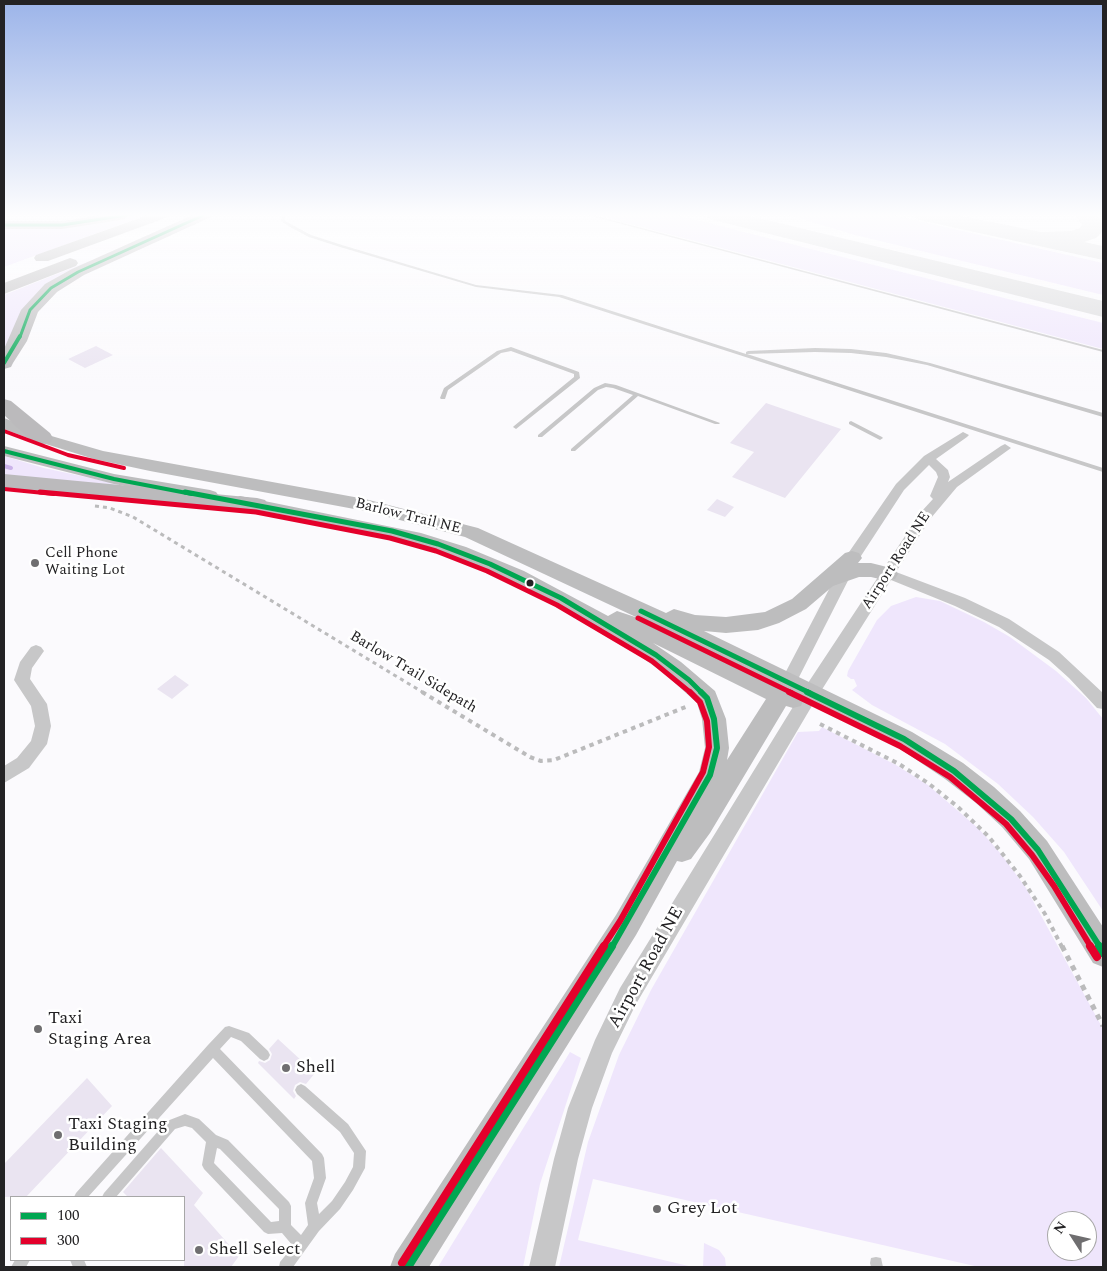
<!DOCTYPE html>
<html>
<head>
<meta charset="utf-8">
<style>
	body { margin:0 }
	#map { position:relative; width:1107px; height:1271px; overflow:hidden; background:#fbfafd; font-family:Spectral,serif }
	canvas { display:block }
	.frame { position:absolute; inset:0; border:5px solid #232224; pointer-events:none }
	.legend { position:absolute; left:10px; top:1196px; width:175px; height:65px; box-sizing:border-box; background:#fff; border:1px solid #a7a7a7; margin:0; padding:6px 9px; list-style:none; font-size:15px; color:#232224 }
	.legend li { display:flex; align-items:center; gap:10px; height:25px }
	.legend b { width:25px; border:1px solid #a7a7a7 }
	.north { position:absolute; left:1047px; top:1211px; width:50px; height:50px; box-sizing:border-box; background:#fff; border:1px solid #a7a7a7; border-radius:50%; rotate:305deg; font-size:14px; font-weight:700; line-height:20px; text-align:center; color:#232224 }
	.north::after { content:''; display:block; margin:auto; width:18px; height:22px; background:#6f6e70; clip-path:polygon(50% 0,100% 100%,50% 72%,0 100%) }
</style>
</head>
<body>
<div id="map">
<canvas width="1107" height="1271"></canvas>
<div class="frame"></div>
<ul class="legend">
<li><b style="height:6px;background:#00a651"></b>100</li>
<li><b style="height:6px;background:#e4002b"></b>300</li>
</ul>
<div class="north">N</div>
</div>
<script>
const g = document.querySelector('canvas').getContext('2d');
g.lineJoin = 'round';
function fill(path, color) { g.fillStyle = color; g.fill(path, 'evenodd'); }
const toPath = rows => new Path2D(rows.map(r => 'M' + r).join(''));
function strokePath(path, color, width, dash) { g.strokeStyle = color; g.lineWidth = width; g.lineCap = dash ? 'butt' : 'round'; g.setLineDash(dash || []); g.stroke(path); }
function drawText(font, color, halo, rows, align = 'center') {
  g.font = font + ' Spectral,serif'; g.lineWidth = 5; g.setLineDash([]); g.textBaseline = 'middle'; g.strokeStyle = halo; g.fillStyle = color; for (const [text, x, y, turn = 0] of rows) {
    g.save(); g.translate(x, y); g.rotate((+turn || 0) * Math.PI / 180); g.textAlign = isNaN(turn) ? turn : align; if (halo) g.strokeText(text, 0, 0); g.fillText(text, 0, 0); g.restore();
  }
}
fill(toPath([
	[141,214,149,214,4,267,4,228,45,228,120,218],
	[593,214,673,214,1103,323,1103,349],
	[785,214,888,214,1103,263,1103,295,855,235],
	[92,260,51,284,4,355,4,295],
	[4,456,44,468,118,484,117,486,4,476],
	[916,597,940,601,984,622,1010,637,1056,671,1086,698,1103,719,1103,911,1064,852,1033,817,998,784,945,744,872,705,852,690,857,686,854,679,851,679,847,676,848,671,877,620,891,606],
	[822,727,896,765,928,785,979,829,1001,854,1026,888,1103,1029,1103,1267,979,1267,593,1179,578,1240,693,1267,559,1267,588,1142,619,1055,651,990,798,732,819,731],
	[1057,1221,1087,1221,1087,1251,1057,1251],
	[570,1052,581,1058,540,1184,523,1267,438,1267],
	[704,1243,719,1250,725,1258,726,1267,703,1267]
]), '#efe6fc');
strokePath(toPath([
	[4,466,11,468]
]), '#cbb3ea', 4);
fill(toPath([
	[706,214,742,214,1103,301,1103,317,709,219,706,214],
	[913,214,952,214,1041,232,1071,231,1080,228,1082,225,1074,214,1096,214,1103,223,1103,231,1096,238,1084,242,1103,246,1103,260,924,221,916,219,913,214]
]), '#dadadc');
fill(toPath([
	[96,346,113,355,85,368,68,359],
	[766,403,841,429,785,498,732,477,754,452,730,443],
	[717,499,734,507,725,517,707,510],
	[175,675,189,685,172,699,157,689],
	[278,1039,315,1073,306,1084,300,1082,295,1085,293,1091,296,1096,294,1099,258,1063,259,1061,265,1063,270,1060,272,1054,269,1049],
	[87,1078,112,1106,26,1197,4,1197,4,1164],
	[161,1148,203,1193,194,1205,239,1256,231,1267,184,1267,184,1197,128,1197,123,1192]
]), '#eae4f1');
strokePath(toPath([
	[95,506,110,508,133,517,424,693]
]), '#bbbbbc', 3, [4, 4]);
strokePath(toPath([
	[422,692,530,757,541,761,554,760,688,706],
	[820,724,899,764,928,783,958,807,989,837,1020,876,1045,914,1062,947]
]), '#bbbbbc', 4, [4.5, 4.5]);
strokePath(toPath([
	[1062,946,1103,1026]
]), '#bbbbbc', 5, [5.5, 5.5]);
fill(toPath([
	[282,214,286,214,285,221,311,235,342,245,476,285,562,295,746,354,746,352,748,351,815,348,851,349,886,353,930,363,1103,413,1103,417,927,365,886,357,851,353,815,352,747,354,1103,468,1103,472,559,297,476,287,340,247,309,237,290,227,281,221,282,214],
	[584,214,589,214,1103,350,1103,352,584,214],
	[511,347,579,372,580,378,516,429,513,427,514,426,574,377,574,374,511,351,501,353,448,390,445,399,441,399,440,398,444,388,497,351,511,347],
	[605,383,616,385,720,423,719,424,715,424,638,396,575,451,571,451,571,449,633,395,613,388,606,387,598,390,542,437,538,437,538,435,594,388,605,383],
	[851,421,882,437,883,438,880,440,878,439,849,424,849,422,851,421],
	[229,1026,249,1033,268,1051,270,1055,268,1059,264,1061,260,1059,241,1041,231,1037,220,1049,322,1154,324,1158,326,1178,317,1203,319,1214,332,1201,345,1182,353,1167,354,1153,340,1132,297,1094,295,1090,297,1086,301,1084,305,1086,348,1124,366,1151,365,1168,353,1190,340,1209,319,1231,293,1267,279,1267,280,1262,293,1246,282,1233,268,1234,264,1232,204,1169,202,1165,206,1142,192,1128,185,1126,175,1129,116,1197,102,1197,104,1193,167,1121,185,1114,199,1119,216,1135,228,1140,289,1202,291,1206,291,1225,301,1235,308,1225,305,1203,314,1178,312,1161,213,1058,88,1197,74,1197,76,1193,208,1045,225,1027,229,1026],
	[217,1148,220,1149,279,1209,279,1221,271,1222,214,1163,217,1148],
	[876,1257,881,1258,883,1267,871,1267,870,1263,871,1258,876,1257],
	[15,1260,30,1260,26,1267,11,1267,15,1260],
	[70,1260,84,1260,87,1267,73,1267,70,1260]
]), '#c7c7c8');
fill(toPath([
	[963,432,969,435,967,437,936,459,948,470,950,477,948,482,1001,446,1005,444,1011,448,957,487,931,518,896,572,965,598,1009,619,1059,652,1103,693,1103,709,1097,708,1069,678,1049,660,999,627,955,606,891,580,816,699,636,1004,612,1053,592,1108,578,1159,555,1267,529,1267,554,1159,568,1108,595,1040,620,988,804,689,921,512,933,499,930,496,938,477,936,472,929,465,904,490,859,559,795,685,789,687,783,685,781,681,847,555,896,484,924,456,963,432],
	[36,645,41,647,44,651,32,668,30,679,47,704,51,726,47,744,29,768,4,783,4,766,17,758,31,741,35,726,31,706,14,680,20,662,31,647,36,645]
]), '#c7c7c8');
fill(toPath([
	[4,418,48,435,103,451,365,499,478,528,666,613,674,609,695,615,726,617,765,612,792,599,845,553,852,551,859,553,862,558,858,563,871,563,895,569,898,574,895,579,888,581,871,577,859,577,833,586,806,609,779,623,758,630,726,633,704,631,912,732,963,763,994,787,1020,811,1047,841,1103,927,1103,967,1093,963,1029,859,1002,827,976,803,945,779,896,746,803,701,801,706,793,708,786,706,710,833,691,859,682,862,677,861,636,935,429,1267,390,1267,395,1254,616,915,699,772,705,748,702,719,697,703,665,674,626,646,554,603,510,581,452,557,411,543,240,508,234,506,231,502,234,498,240,496,421,533,466,547,524,571,608,616,617,611,638,618,465,537,365,511,150,471,94,459,36,441,4,429,4,418],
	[653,643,766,699,727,760,729,748,726,719,715,691,681,662,653,643],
	[4,446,114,474,210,490,216,492,219,496,216,500,210,502,114,484,4,456,4,446]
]), '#bdbdbe');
fill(toPath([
	[108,214,125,214,127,216,125,219,120,220,62,229,4,229,4,221,62,221,108,214],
	[151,214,170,214,168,217,48,261,36,261,34,258,36,255,151,214],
	[195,214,213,214,211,217,84,275,57,292,38,312,27,341,13,363,11,367,4,369,4,349,21,310,45,284,72,269,195,214],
	[70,258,76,260,78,263,76,266,4,294,4,283,70,258],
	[4,399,11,401,50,433,53,438,50,443,42,444,34,443,4,415,4,399],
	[4,474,257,498,265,500,269,505,265,510,257,512,4,488,4,474]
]), '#bbbabc');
strokePath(toPath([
	[4,225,62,225,133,214],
	[20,337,30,310,51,288,78,272,206,214]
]), '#00a651', 3);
strokePath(toPath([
	[4,363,20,336],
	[4,451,114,479,192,494]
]), '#00a651', 4);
strokePath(toPath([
	[185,492,392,531,438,544,490,564,561,598,656,655,689,680,702,693],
	[641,611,810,693]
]), '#00a651', 5);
strokePath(toPath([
	[807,692,904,739,954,771,1011,819,1038,850,1100,947],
	[612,947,710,775,717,748,714,719,707,698,701,692]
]), '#00a651', 6);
strokePath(toPath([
	[1099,946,1103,953],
	[408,1267,612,946]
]), '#00a651', 8);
strokePath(toPath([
	[4,431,68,455,124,468],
	[4,489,54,494]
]), '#e4002b', 4);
strokePath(toPath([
	[40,492,256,512,390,538,436,551,487,571,557,605,652,661,691,693],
	[638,618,792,693]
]), '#e4002b', 5);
strokePath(toPath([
	[789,692,900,746,950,777,1006,824,1032,855,1054,886,1091,947],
	[603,947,620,921,703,772,709,747,707,721,700,702,690,692]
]), '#e4002b', 6);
strokePath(toPath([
	[1090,946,1097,957],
	[402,1263,604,946]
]), '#e4002b', 8);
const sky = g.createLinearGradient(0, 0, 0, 391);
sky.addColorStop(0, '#9cb4e9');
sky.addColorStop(0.55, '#fdfdfe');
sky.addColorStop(1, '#fdfdfe00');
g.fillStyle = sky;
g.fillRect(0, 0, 1107, 391);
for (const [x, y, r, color] of [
	[35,563,5,"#6f6e70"],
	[530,583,4.5,"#232224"],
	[38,1029,5,"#6f6e70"],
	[286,1068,5,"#6f6e70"],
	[58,1135,5,"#6f6e70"],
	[657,1209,5,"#6f6e70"],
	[199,1250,5,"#6f6e70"]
]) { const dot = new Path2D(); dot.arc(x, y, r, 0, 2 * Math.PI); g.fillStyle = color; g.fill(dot); strokePath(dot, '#fff', 2); }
drawText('15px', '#232224', '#fff', [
	["Barlow Trail NE",408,517,14],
	["Airport Road NE",897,561,-57],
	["Barlow Trail Sidepath",413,673,31]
]);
drawText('15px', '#232224', '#fff', [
	["Cell Phone",45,554],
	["Waiting Lot",45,571]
], 'left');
drawText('18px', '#232224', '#fff', [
	["Airport Road NE",647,968,-61]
]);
drawText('18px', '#232224', '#fff', [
	["Taxi",48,1019],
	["Staging Area",48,1040],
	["Shell",296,1068],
	["Taxi Staging",68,1125],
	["Building",68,1146],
	["Grey Lot",667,1209],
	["Shell Select",209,1250]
], 'left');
</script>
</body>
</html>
